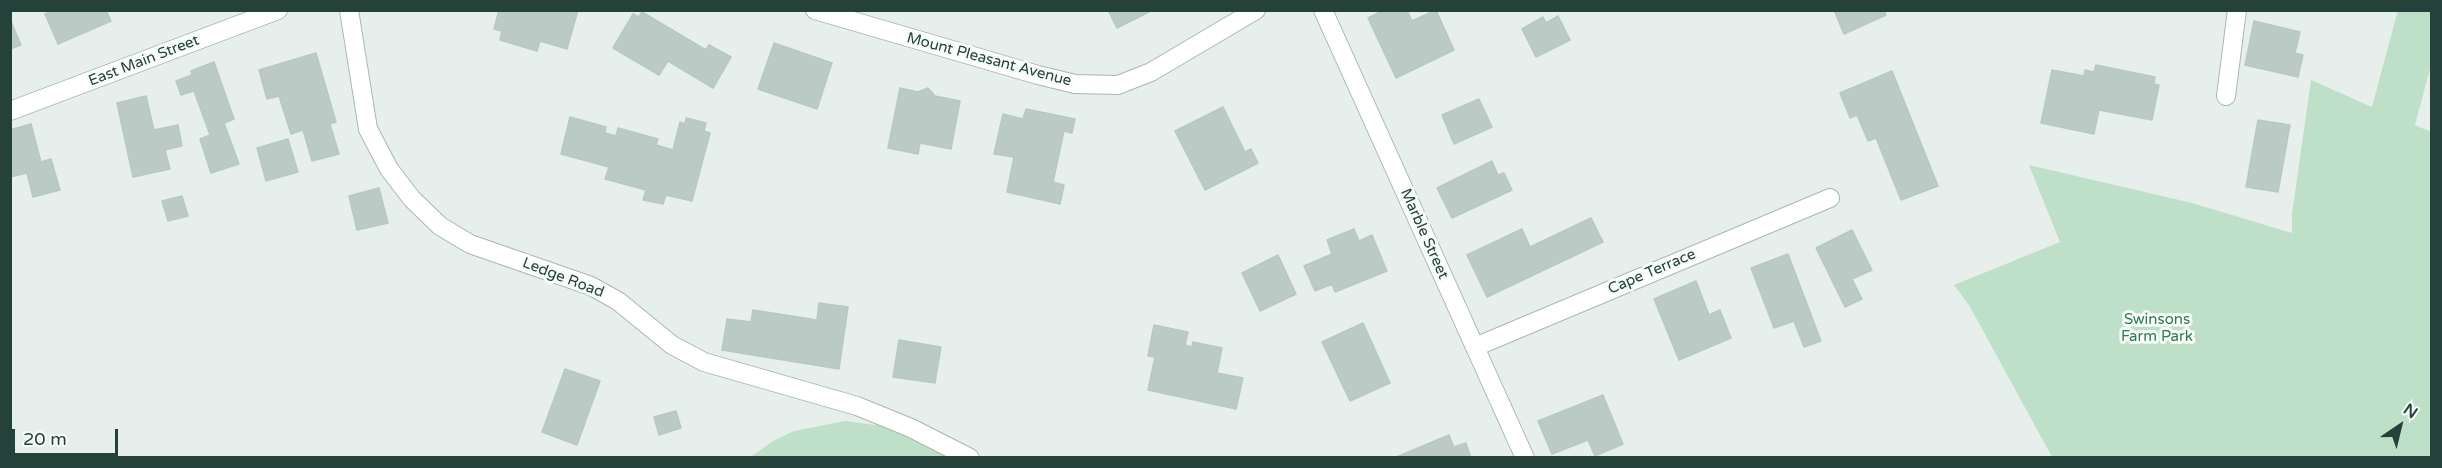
<!DOCTYPE html>
<html>
<head>
<meta charset="utf-8">
<style>
	body { margin:0 }
	#map { position:relative; width:2442px; height:468px; overflow:hidden; background:#e6efeb; font-family:"Varela Round",sans-serif }
	canvas { display:block }
	.frame { position:absolute; inset:0; border:12px solid #24423a; pointer-events:none }
	.north { position:absolute; left:2370px; top:396px; width:60px; height:60px; -webkit-text-stroke:4px #f7fbf9; paint-order:stroke; rotate:35deg; font-size:16px; font-weight:700; line-height:24px; text-align:center; color:#24423a }
	.north::after { content:''; display:block; margin:auto; width:21px; height:27px; background:#24423a; clip-path:polygon(50% 0,100% 100%,50% 72%,0 100%) }
	.scale { position:absolute; left:12px; top:429px; width:106px; height:27px; box-sizing:border-box; border:3px solid #24423a; border-top:0; padding-left:8px; font-size:18px; line-height:21px; white-space:nowrap; color:#24423a; -webkit-text-stroke:4px #f7fbf9; paint-order:stroke }
</style>
</head>
<body>
<div id="map">
<canvas width="2442" height="468"></canvas>
<div class="frame"></div>
<div class="north">N</div>
<div class="scale">20 m</div>
</div>
<script>
const g = document.querySelector('canvas').getContext('2d');
g.lineJoin = 'round';
function fill(path, color) { g.fillStyle = color; g.fill(path, 'evenodd'); }
const toPath = rows => new Path2D(rows.map(r => 'M' + r).join(''));
function strokePath(path, color, width, dash) { g.strokeStyle = color; g.lineWidth = width; g.lineCap = dash ? 'butt' : 'round'; g.setLineDash(dash || []); g.stroke(path); }
function drawText(font, color, halo, rows, align = 'center') {
  g.font = font + ' "Varela Round",sans-serif'; g.lineWidth = 6; g.setLineDash([]); g.textBaseline = 'middle'; g.strokeStyle = halo; g.fillStyle = color; for (const [text, x, y, turn = 0] of rows) {
    g.save(); g.translate(x, y); g.rotate((+turn || 0) * Math.PI / 180); g.textAlign = isNaN(turn) ? turn : align; if (halo) g.strokeText(text, 0, 0); g.fillText(text, 0, 0); g.restore();
  }
}
fill(toPath([
	[2398,10,2431,11,2431,65,2415,125,2431,132,2431,457,2052,457,1969,305,1954,285,2060,242,2029,165,2192,203,2292,233,2292,214,2311,80,2372,107],
	[845,421,890,427,948,457,749,458,773,441,794,431]
]), '#bfe0c8');
const building = toPath([
	[54,10,106,10,111,21,58,44,45,14,54,10],
	[499,10,578,10,567,49,540,41,537,51,500,40,502,31,494,29,499,10],
	[1108,10,1148,10,1149,12,1117,28,1108,10],
	[1384,10,1407,10,1412,21,1436,10,1454,50,1396,78,1368,18,1384,10],
	[1834,10,1884,10,1886,15,1844,34,1834,10],
	[642,12,706,50,709,45,731,57,713,88,668,61,659,75,613,48,633,14,639,17,642,12],
	[1558,16,1570,40,1536,57,1522,29,1543,17,1546,23,1558,16],
	[10,19,21,45,10,49,10,19],
	[2254,21,2300,32,2295,53,2303,55,2298,77,2245,65,2254,21],
	[774,43,832,63,817,109,758,89,774,43],
	[316,53,336,122,330,124,339,154,312,161,303,130,291,134,279,96,267,99,259,70,316,53],
	[214,62,234,119,224,123,239,164,211,173,200,139,210,135,194,91,181,95,176,81,192,75,191,71,214,62],
	[2096,65,2155,77,2154,84,2159,85,2152,120,2099,110,2094,134,2041,123,2052,70,2084,76,2085,70,2094,72,2096,65],
	[1892,71,1938,186,1901,200,1876,138,1868,141,1857,115,1850,118,1840,93,1892,71],
	[900,88,918,92,928,88,935,96,960,101,951,149,920,143,918,154,888,148,900,88],
	[146,96,154,130,178,125,182,146,165,150,170,169,133,177,117,103,146,96],
	[1479,99,1492,127,1454,144,1442,115,1479,99],
	[1223,107,1245,152,1251,149,1258,163,1205,190,1175,131,1223,107],
	[1026,109,1075,119,1072,133,1064,131,1053,182,1064,185,1060,204,1007,192,1014,157,994,154,1003,114,1023,119,1026,109],
	[570,117,606,127,605,133,616,136,618,128,658,139,656,145,673,150,680,122,685,124,686,118,706,123,704,131,710,133,692,201,666,195,663,204,643,200,646,190,605,179,609,167,561,154,570,117],
	[2258,120,2290,125,2278,192,2246,187,2258,120],
	[31,124,41,162,51,159,60,190,33,197,27,173,10,177,10,130,31,124],
	[288,139,298,172,266,181,257,148,288,139],
	[1492,161,1498,175,1504,173,1512,190,1452,218,1437,188,1492,161],
	[379,188,388,223,357,230,349,196,379,188],
	[182,196,188,216,168,221,162,201,182,196],
	[1591,218,1603,242,1487,297,1467,255,1522,229,1530,247,1591,218],
	[1354,229,1359,241,1372,235,1387,271,1335,292,1332,284,1315,291,1304,266,1332,254,1327,240,1354,229],
	[1852,230,1872,270,1852,279,1862,299,1845,307,1816,248,1852,230],
	[1788,254,1821,341,1804,347,1794,321,1774,328,1751,268,1788,254],
	[1278,255,1296,294,1260,311,1242,273,1278,255],
	[1696,281,1709,315,1720,310,1731,338,1679,360,1654,299,1696,281],
	[819,303,848,307,839,369,722,350,727,319,751,322,753,310,817,320,819,303],
	[1363,323,1390,383,1350,401,1322,342,1363,323],
	[1154,325,1188,332,1185,345,1192,347,1193,342,1222,348,1217,373,1243,378,1236,409,1148,390,1155,357,1148,356,1154,325],
	[899,340,941,347,935,383,893,377,899,340],
	[565,369,600,381,577,445,542,432,565,369],
	[1603,395,1623,444,1595,456,1588,440,1552,454,1538,421,1603,395],
	[676,411,681,428,659,435,654,417,676,411],
	[1449,435,1454,447,1466,443,1471,458,1394,458,1449,435]
]);
fill(building, '#bbcac4');
strokePath(building, '#b8c9c2', 1.5);
const street = toPath([
	[349,10,368,129,389,169,412,199,440,226,470,244,591,286,618,301,672,345,704,362,857,406,911,428,970,458],
	[815,10,1038,75,1075,84,1118,85,1151,72,1256,10],
	[1323,10,1525,458],
	[2226,96,2237,10],
	[1475,347,1830,198]
]);
const secondary = toPath([
	[10,111,278,10]
]);
strokePath(street, '#a8b8b2', 20);
strokePath(secondary, '#a4bbb3', 20);
strokePath(street, '#fff', 18);
strokePath(secondary, '#fff', 18);
drawText('15px', '#24423a', '#f7fbf9', [
	["Mount Pleasant Avenue",989,60,15],
	["East Main Street",144,61,-21],
	["Marble Street",1424,234,66],
	["Cape Terrace",1652,272,-23],
	["Ledge Road",563,278,21]
]);
drawText('15px', '#2d7a4b', '#f7fbf9', [
	["Swinsons",2157,320],
	["Farm Park",2157,337]
]);
</script>
</body>
</html>
